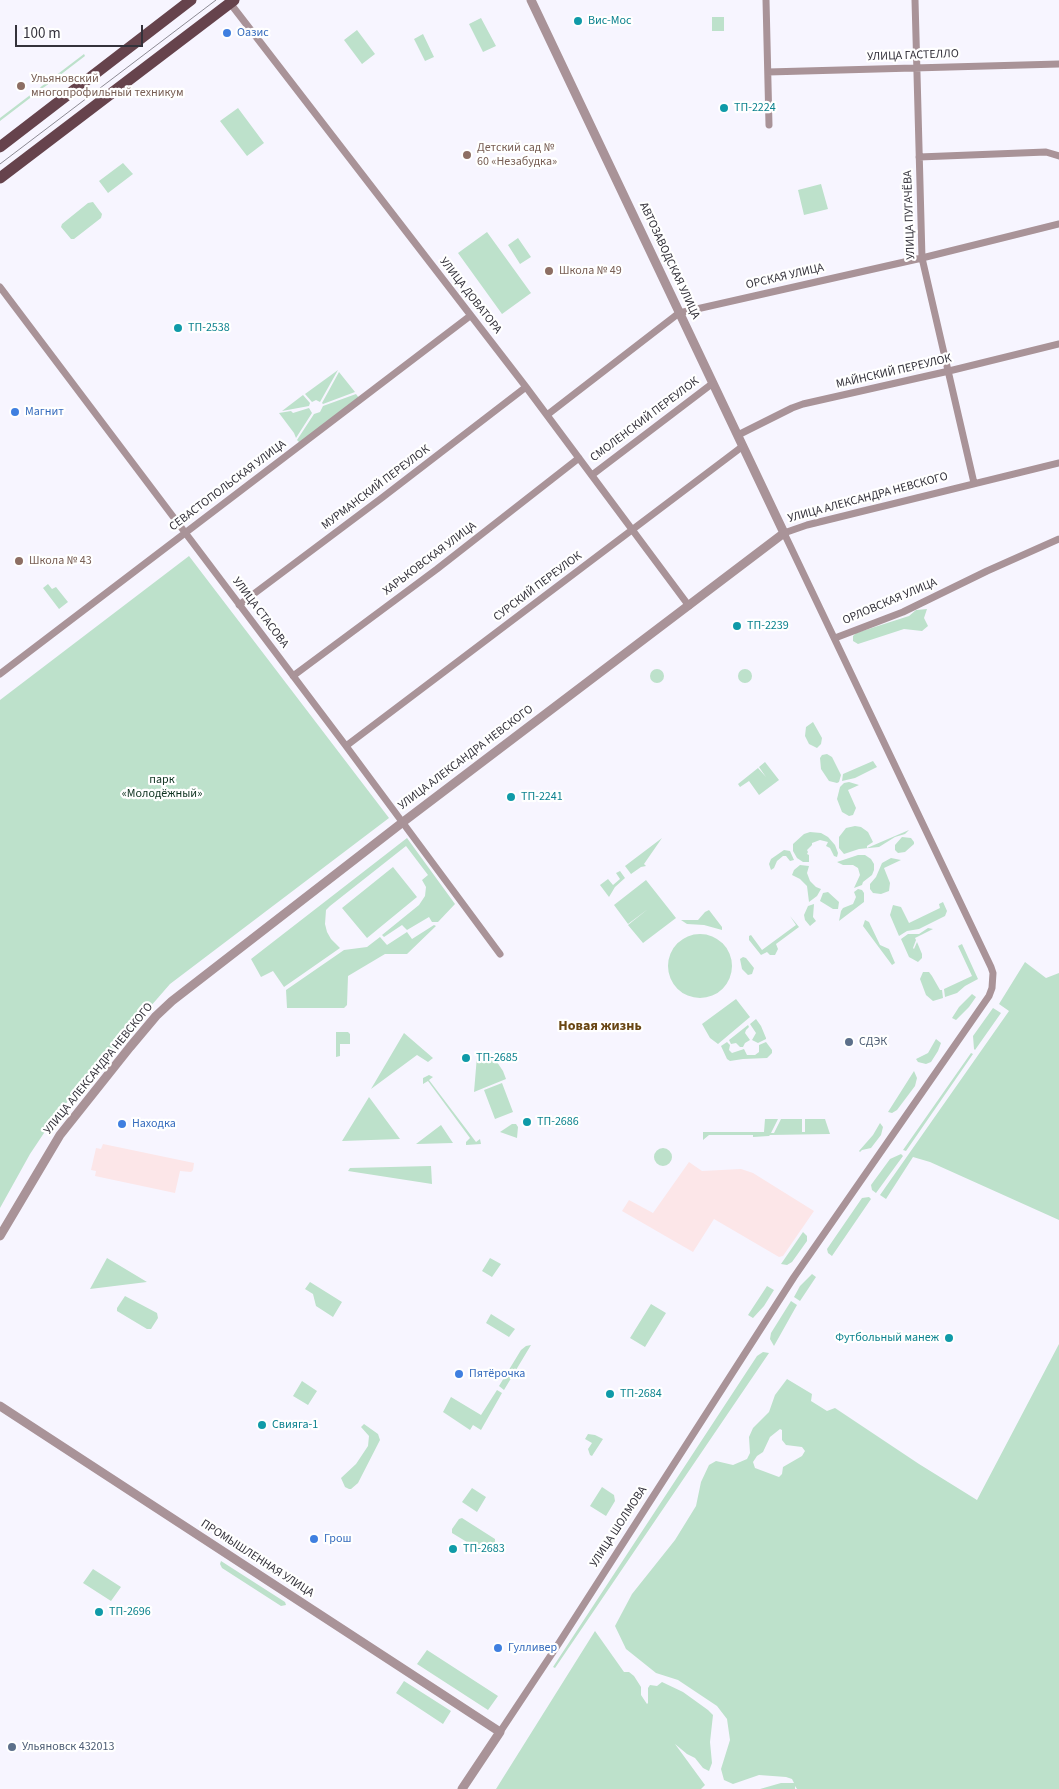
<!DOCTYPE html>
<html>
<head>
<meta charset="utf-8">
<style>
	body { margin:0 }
	#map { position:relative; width:1059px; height:1789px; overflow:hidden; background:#f7f5ff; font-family:"Source Sans 3",sans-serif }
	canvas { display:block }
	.scale { position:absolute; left:15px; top:25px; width:128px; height:22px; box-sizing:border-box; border:2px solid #34323b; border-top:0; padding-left:6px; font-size:15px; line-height:18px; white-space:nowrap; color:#34323b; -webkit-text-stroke:4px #fff; paint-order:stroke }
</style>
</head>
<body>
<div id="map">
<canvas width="1059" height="1789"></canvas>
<div class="scale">100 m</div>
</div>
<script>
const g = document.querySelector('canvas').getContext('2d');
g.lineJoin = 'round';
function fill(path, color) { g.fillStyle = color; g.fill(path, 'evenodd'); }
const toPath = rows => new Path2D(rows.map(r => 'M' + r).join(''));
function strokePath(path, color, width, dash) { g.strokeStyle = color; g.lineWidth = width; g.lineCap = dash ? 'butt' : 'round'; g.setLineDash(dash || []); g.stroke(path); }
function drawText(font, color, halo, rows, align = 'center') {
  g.font = font + ' "Source Sans 3",sans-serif'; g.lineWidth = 4.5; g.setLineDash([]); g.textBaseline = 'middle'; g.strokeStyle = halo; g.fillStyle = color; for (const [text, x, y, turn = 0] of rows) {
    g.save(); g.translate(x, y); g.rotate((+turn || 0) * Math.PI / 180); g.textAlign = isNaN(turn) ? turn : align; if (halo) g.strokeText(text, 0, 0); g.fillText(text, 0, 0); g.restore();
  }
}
fill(toPath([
	[103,1144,194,1163,193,1170,191,1172,180,1171,175,1193,95,1176,96,1171,91,1170,96,1148,101,1149],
	[689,1162,702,1171,741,1169,753,1173,814,1211,783,1256,779,1257,714,1219,693,1252,622,1211,629,1200,653,1213]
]), '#fce6e8');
fill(toPath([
	[724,17,724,31,712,31,712,17],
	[481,18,496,46,483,52,469,24],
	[357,30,375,54,362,64,344,40],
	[423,34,434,57,425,61,414,39],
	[84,54,85,56,0,121,0,118],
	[238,108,264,143,247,156,220,121],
	[123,163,133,174,108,193,99,181],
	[821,184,828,209,804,215,798,190],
	[93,202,102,214,101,218,74,239,71,239,61,227,62,224,88,203],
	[487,232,531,293,502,314,458,253],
	[518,238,531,257,520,264,508,245],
	[338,370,320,402,316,400,312,402,305,394],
	[339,372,355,392,323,404,322,403],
	[356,394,359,398,300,443,297,440,314,414,320,412,323,406],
	[303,395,310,403,309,406,282,411],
	[309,408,312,413,296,438,294,433,279,413,291,411,293,413],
	[189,556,389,818,170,984,56,1115,30,1154,0,1208,0,700],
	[48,584,52,589,56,587,68,602,59,609,43,588],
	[927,609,924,618,928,626,922,631,904,629,858,644,853,641,853,636,856,633,909,616,916,610],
	'650 676a7 7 0 1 1 14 0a7 7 0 1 1-14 0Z',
	'738 676a7 7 0 1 1 14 0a7 7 0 1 1-14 0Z',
	[813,722,822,738,821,744,817,748,809,744,805,736,806,727],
	[827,754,832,757,841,775,839,782,837,783,829,781,821,769,820,758,822,755],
	[873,761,877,767,855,778,842,781,843,774],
	[765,762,779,780,759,795,749,781,740,787,738,784,758,768,766,777,759,767],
	[849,782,859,785,848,790,856,808,853,815,849,816,842,812,837,799,840,787,844,783],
	[855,826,861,827,868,832,873,842,867,846,867,848,909,830,905,834,895,837,879,847,859,849,844,854,839,848,839,837,846,828],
	[810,832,821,833,828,837,835,845,838,853,837,857,834,856,830,848,826,846,828,842,820,840,812,843,812,845,807,850,808,852,807,854,809,855,809,862,803,862,797,858,793,851,793,844,804,834],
	[902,837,911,838,914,842,914,844,905,852,898,853,895,850,895,845],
	[407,838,455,904,438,922,432,922,429,917,407,930,402,925,384,937,382,935,419,905,425,896,426,887,422,880,428,875,406,846,330,906,326,910,325,924,327,932,331,939,340,948,284,987,273,971,261,977,251,959],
	[662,838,644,864,646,866,641,867,631,874,625,866],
	[784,850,790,851,794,860,790,861,786,856,783,856,777,861,774,868,771,870,769,864,771,859],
	[858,855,865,855,871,859,874,864,874,870,872,875,863,882,862,885,854,888,860,875,858,868,853,865,843,865,837,862],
	[891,858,901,860,884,868,890,883,889,891,881,894,873,893,870,889,870,884,876,877,882,863],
	[800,865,809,866,807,873,810,881,816,887,821,889,817,896,809,902,807,886,800,879,792,875,794,870],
	[393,867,417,897,367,938,342,908],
	[620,871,625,878,615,887,609,897,600,885,608,879,613,885,620,879,616,873],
	[646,880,676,918,643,943,628,925,648,909,628,924,614,905],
	[858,889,862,890,864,893,864,902,839,921,841,911,843,908,853,904,856,897,854,892],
	[828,892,839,902,838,909,833,909,820,901,823,893],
	[943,902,947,911,945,916,919,929,907,931,899,936,890,915,893,905,901,907,909,923,940,908,939,904],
	[814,904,813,917,816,921,810,926,805,920,804,915,808,906],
	[709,910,722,927,722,930,704,925,687,924,681,920,698,920,705,912],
	[790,916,799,927,776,944,778,949,775,955,770,955,767,952,761,955,749,940,749,936,751,935,762,950,796,925],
	[865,920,869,922,880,945,889,949,895,963,892,965,863,926],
	[434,925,436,926,407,954,385,954,348,976,347,1005,344,1008,287,1008,286,990,344,950,367,947,380,937,387,945,407,932,412,939],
	[928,928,933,929,915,938,916,940,913,948,914,949,917,942,922,954,922,958,918,962,909,957,901,939,908,934,919,934],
	'668 966a32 32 0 1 1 64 0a32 32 0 1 1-64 0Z',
	[962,944,978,979,965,986,957,993,945,997,944,989,972,976,958,946],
	[743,957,746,958,754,968,752,974,748,975,742,969,740,959],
	[1025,962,1046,978,1059,973,1059,1220,930,1162,913,1157,886,1199,880,1195,1009,1011,999,1004],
	[923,972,929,972,932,976,940,990,942,990,943,998,933,1001,926,995,920,979],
	[972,994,976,997,969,1007,956,1020,952,1018,959,1007],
	[736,999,750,1017,718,1044,710,1038,702,1024],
	[993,1008,1001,1013,975,1050,974,1049,973,1036],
	[756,1019,761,1026,766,1038,766,1039,758,1043,752,1040,756,1033,750,1024],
	[748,1025,749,1027,746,1030,745,1033,750,1040,745,1043,743,1047,740,1047,736,1043,731,1044,729,1040],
	[336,1032,348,1032,350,1034,350,1044,340,1044,340,1056,336,1057],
	[404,1033,433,1058,428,1062,417,1055,371,1089],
	[936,1039,941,1043,938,1051,931,1062,926,1064,918,1062,916,1059,928,1053],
	[727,1042,730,1045,729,1050,732,1053,744,1049,747,1055,755,1055,759,1052,759,1045,766,1042,772,1050,772,1053,767,1058,743,1059,730,1061,727,1059,721,1046],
	[481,1052,493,1056,503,1071,506,1079,474,1092,477,1056,479,1052],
	[971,1053,973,1054,906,1151,903,1150],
	[914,1071,917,1078,915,1086,897,1110,892,1113,888,1112],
	[429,1075,433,1077,429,1080,476,1142,480,1139,481,1144,466,1145,466,1142,470,1138,428,1081,423,1084,423,1078],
	[502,1083,513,1112,495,1119,484,1090],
	[369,1097,400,1139,342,1141],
	[765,1119,778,1119,771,1133,774,1133,781,1119,802,1119,802,1132,805,1132,805,1119,825,1119,830,1134,770,1135,769,1136,753,1137,753,1135,709,1135,703,1140,703,1132,764,1132],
	[880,1123,883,1127,881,1135,871,1148,862,1150,860,1152,859,1151,873,1135],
	[512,1124,516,1124,518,1127,517,1138,500,1132],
	[441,1125,453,1143,416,1144],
	'654 1157a9 9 0 1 1 18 0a9 9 0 1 1-18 0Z',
	[901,1154,903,1156,876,1193,872,1190,871,1185,890,1159],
	[431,1166,432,1184,348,1171,350,1168],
	[869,1197,871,1199,832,1256,828,1253,827,1249,862,1198],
	[803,1232,807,1236,807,1241,792,1262,787,1265,781,1264],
	[107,1258,147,1282,90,1289],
	[490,1258,501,1264,492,1277,482,1271],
	[812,1274,816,1277,800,1301,794,1297,800,1286],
	[310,1282,342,1302,333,1317,316,1306,313,1294,305,1289],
	[767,1286,774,1290,764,1306,753,1318,748,1315],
	[125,1296,157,1313,158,1318,151,1329,147,1329,117,1311,117,1308],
	[791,1301,797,1305,774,1346,770,1339,771,1333],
	[651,1304,666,1313,645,1347,630,1338],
	[491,1314,515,1329,509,1337,486,1323],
	[1059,1344,1059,1789,797,1789,795,1786,795,1789,760,1789,781,1783,794,1783,792,1779,786,1777,759,1775,733,1784,724,1780,721,1769,730,1740,727,1719,717,1706,678,1680,656,1673,626,1649,615,1626,632,1594,675,1540,696,1506,701,1482,709,1465,716,1461,733,1465,747,1459,750,1453,749,1437,753,1428,769,1412,775,1395,787,1379,812,1394,811,1401,827,1411,835,1408,919,1464,977,1500],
	[780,1429,782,1430,782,1440,786,1445,802,1447,805,1451,802,1456,783,1467,782,1474,779,1477,755,1468,753,1462,757,1456,763,1452,770,1437],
	[531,1345,504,1390,499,1386,521,1350,526,1346],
	[763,1352,769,1353,555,1668,553,1667,757,1356],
	[302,1381,317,1391,308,1405,293,1396],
	[497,1390,502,1393,481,1430,473,1425,470,1430,443,1412,451,1397,481,1415],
	[364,1424,378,1434,380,1440,358,1483,351,1489,349,1489,345,1487,341,1478,356,1464,368,1446,369,1436,361,1427],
	[588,1434,595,1435,603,1439,592,1456,590,1455,588,1449,592,1443,585,1439],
	[602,1487,614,1495,615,1501,606,1516,590,1506],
	[472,1488,486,1497,477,1512,462,1502],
	[462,1518,495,1539,495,1542,488,1553,485,1553,452,1533,452,1529,459,1519],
	[221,1561,285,1602,286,1605,281,1606,222,1568,220,1564],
	[93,1569,121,1587,111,1601,83,1583],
	[595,1631,624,1672,629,1672,634,1676,641,1687,641,1695,647,1704,648,1703,648,1688,650,1685,657,1686,662,1682,683,1692,708,1710,713,1715,710,1742,712,1763,709,1771,703,1768,695,1758,687,1754,675,1744,705,1785,701,1789,496,1789],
	[427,1650,498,1696,488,1710,417,1664],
	[404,1681,451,1711,443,1724,396,1693]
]), '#bde1cb');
strokePath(toPath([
	[766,0,769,125],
	[915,0,922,258,974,483],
	[230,3,526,387,689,606],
	[768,72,1059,64],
	[919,157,1046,152,1059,156],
	[0,287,346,746,500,954],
	[547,415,679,313,922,258,1059,224],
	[738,435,792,408,803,404,949,371,1059,344],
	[592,475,713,383],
	[239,605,383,497,526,387],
	[835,638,903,612,987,571,1059,539],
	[0,674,470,316],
	[293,676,437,569,579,458],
	[346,746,743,446],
	[500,1732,559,1643,794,1277,989,996,992,988,993,973,991,967,784,533,807,525,1059,463]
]), '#a99398', 7);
strokePath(toPath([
	[0,1236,60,1135,130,1047,156,1016,172,1001,403,822,784,533,531,0],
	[0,1406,500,1732,462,1789]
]), '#a99398', 9);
strokePath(toPath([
	[0,147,191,0],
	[0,178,234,0]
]), '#66434c', 11);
strokePath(toPath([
	[0,164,216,0]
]), '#8c8a94', 1);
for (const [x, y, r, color] of [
	[578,21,5,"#0f9aa8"],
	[227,33,5,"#3f7fe0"],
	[21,86,5,"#8d6e63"],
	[724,108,5,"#0f9aa8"],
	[467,155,5,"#8d6e63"],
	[549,271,5,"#8d6e63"],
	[178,328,5,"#0f9aa8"],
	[15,412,5,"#3f7fe0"],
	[19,561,5,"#8d6e63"],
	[737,626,5,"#0f9aa8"],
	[511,797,5,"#0f9aa8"],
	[849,1042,5,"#5c6f8a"],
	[466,1058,5,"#0f9aa8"],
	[527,1122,5,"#0f9aa8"],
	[122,1124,5,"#3f7fe0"],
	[949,1338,5,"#0f9aa8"],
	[459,1374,5,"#3f7fe0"],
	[610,1394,5,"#0f9aa8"],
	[262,1425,5,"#0f9aa8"],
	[314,1539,5,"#3f7fe0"],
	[453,1549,5,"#0f9aa8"],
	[99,1612,5,"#0f9aa8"],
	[498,1648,5,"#3f7fe0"],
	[12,1747,5,"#5c6f8a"]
]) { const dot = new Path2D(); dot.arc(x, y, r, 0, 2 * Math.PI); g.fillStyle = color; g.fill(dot); strokePath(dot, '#fff', 2); }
drawText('12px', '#0d838f', '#fff', [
	["Вис-Мос",588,21],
	["ТП-2224",734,108],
	["ТП-2538",188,328],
	["ТП-2239",747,626],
	["ТП-2241",521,797],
	["ТП-2685",476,1058],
	["ТП-2686",537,1122],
	["Футбольный манеж",939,1338,"right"],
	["ТП-2684",620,1394],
	["Свияга-1",272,1425],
	["ТП-2683",463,1549],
	["ТП-2696",109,1612]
], 'left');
drawText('12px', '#366cbe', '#fff', [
	["Оазис",237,33],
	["Магнит",25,412],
	["Находка",132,1124],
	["Пятёрочка",469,1374],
	["Грош",324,1539],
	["Гулливер",508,1648]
], 'left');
drawText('12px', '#34323b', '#fff', [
	["УЛИЦА ГАСТЕЛЛО",913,56,-2],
	["УЛИЦА ПУГАЧЁВА",910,215,-92],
	["АВТОЗАВОДСКАЯ УЛИЦА",669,261,65],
	["ОРСКАЯ УЛИЦА",785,277,-13],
	["УЛИЦА ДОВАТОРА",470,296,52],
	["МАЙНСКИЙ ПЕРЕУЛОК",894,372,-13],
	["СМОЛЕНСКИЙ ПЕРЕУЛОК",645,420,-37],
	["СЕВАСТОПОЛЬСКАЯ УЛИЦА",228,486,-37],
	["МУРМАНСКИЙ ПЕРЕУЛОК",376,488,-37],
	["УЛИЦА АЛЕКСАНДРА НЕВСКОГО",868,498,-15],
	["ХАРЬКОВСКАЯ УЛИЦА",430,559,-37],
	["СУРСКИЙ ПЕРЕУЛОК",538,587,-37],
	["ОРЛОВСКАЯ УЛИЦА",890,602,-23],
	["УЛИЦА СТАСОВА",260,613,53],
	["УЛИЦА АЛЕКСАНДРА НЕВСКОГО",466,758,-37],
	["УЛИЦА АЛЕКСАНДРА НЕВСКОГО",99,1069,-51],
	["УЛИЦА ШОЛМОВА",619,1527,-57],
	["ПРОМЫШЛЕННАЯ УЛИЦА",257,1559,33]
]);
drawText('12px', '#785e54', '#fff', [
	["Ульяновский",31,79],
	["многопрофильный техникум",31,93],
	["Детский сад №",477,148],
	["60 «Незабудка»",477,162],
	["Школа № 49",559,271],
	["Школа № 43",29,561]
], 'left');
drawText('12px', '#0e3220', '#fff', [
	["парк",162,780],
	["«Молодёжный»",162,794]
]);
drawText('12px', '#4e5e75', '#fff', [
	["СДЭК",859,1042],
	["Ульяновск 432013",22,1747]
], 'left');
drawText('bold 14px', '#694613', '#fff', [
	["Новая жизнь",600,1027]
]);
</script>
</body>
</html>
